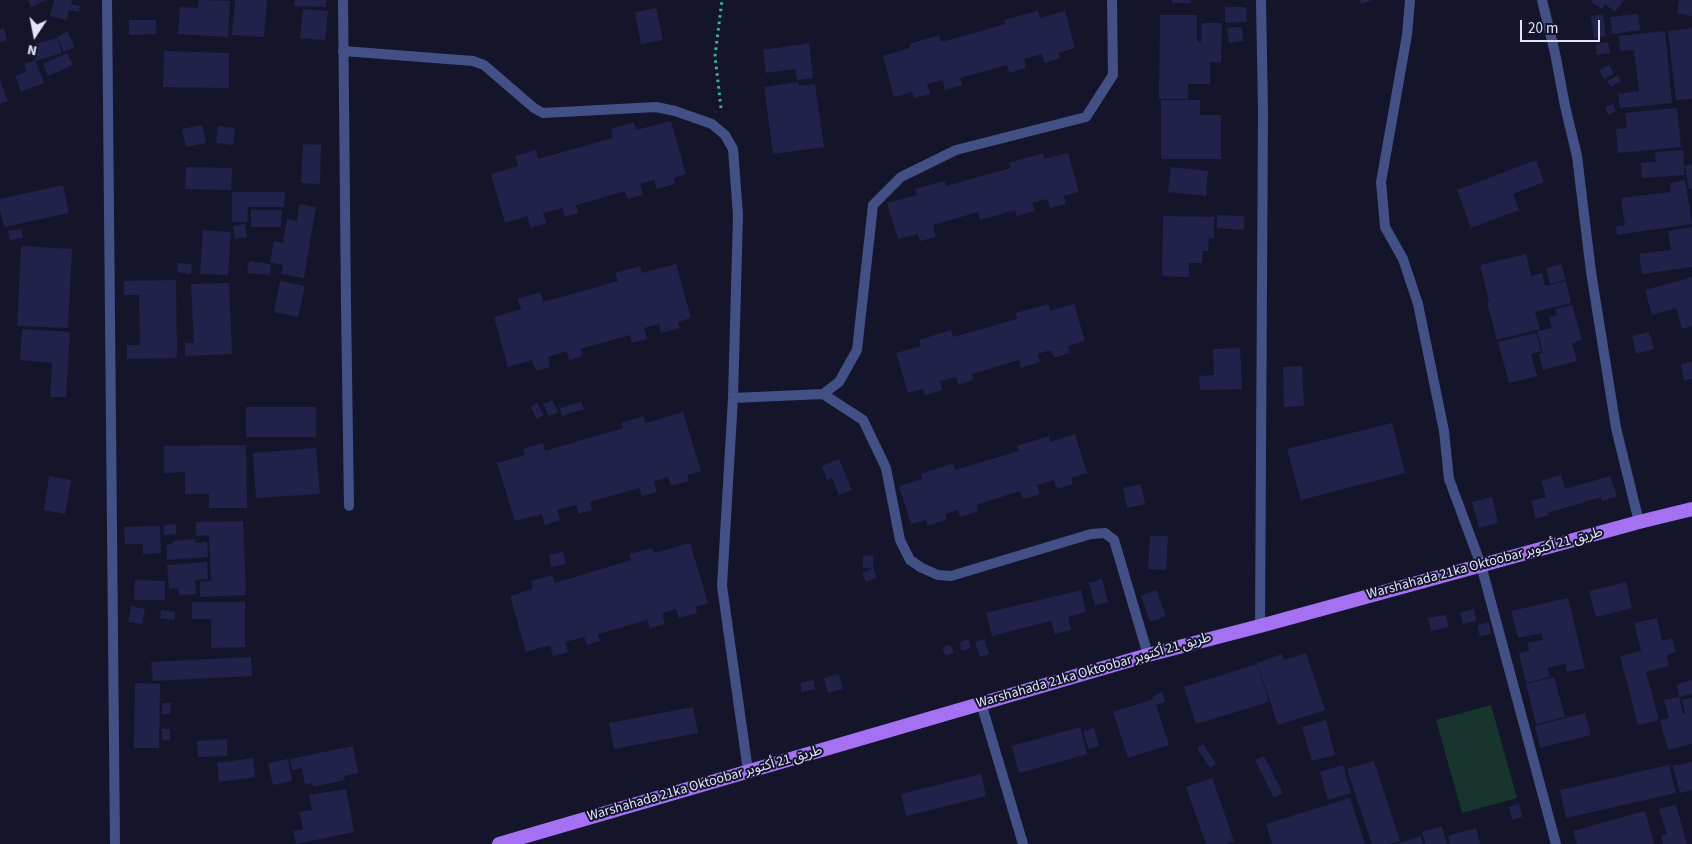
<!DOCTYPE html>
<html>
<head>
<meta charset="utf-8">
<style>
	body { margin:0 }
	#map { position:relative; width:1692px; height:844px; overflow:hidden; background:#14152b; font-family:"Source Sans 3",sans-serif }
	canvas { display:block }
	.north { position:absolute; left:10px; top:10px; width:50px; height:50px; -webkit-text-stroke:4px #14152b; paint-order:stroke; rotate:191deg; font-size:14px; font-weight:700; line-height:20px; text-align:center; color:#e0e4fc }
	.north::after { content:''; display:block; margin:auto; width:18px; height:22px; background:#e0e4fc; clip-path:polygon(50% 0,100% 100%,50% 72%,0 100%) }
	.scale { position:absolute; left:1520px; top:20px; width:80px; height:22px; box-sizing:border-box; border:2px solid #e0e4fc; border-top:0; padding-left:6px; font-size:15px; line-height:18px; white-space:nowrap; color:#e0e4fc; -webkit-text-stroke:4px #14152b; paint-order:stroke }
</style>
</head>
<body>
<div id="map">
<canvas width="1692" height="844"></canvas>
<div class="north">N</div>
<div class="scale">20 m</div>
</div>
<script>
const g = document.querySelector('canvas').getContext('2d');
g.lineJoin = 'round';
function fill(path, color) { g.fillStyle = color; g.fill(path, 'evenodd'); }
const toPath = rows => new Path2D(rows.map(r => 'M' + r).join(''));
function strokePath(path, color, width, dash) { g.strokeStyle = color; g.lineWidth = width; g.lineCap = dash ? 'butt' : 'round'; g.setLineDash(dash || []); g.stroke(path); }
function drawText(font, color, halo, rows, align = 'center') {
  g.font = font + ' "Source Sans 3","Noto Sans Arabic",sans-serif'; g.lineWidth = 4; g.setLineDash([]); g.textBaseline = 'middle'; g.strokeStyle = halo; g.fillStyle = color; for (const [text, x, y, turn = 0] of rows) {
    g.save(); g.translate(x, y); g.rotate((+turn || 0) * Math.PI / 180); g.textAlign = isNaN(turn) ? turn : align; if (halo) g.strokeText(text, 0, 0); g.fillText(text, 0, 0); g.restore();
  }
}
fill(toPath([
	[1491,705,1517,798,1462,813,1436,720]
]), '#17342d');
fill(toPath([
	[28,0,46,0,31,7],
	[54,0,72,0,71,4,80,6,79,12,69,10,67,20,50,16],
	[199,0,230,1,228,37,178,34,180,7,198,8],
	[235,0,267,0,264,37,232,35],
	[295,0,326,0,326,7,294,6],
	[1172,0,1191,0,1191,3,1172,3],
	[1360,0,1372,0,1361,4],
	[1592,0,1624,0,1615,12,1605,4,1602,9,1591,2],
	[1679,0,1692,0,1692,16,1677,13],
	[1225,7,1246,7,1247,22,1225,23],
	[656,8,663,40,641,44,635,12],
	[303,9,328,11,325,40,300,38],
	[1038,11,1040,18,1065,11,1075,48,1058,53,1060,58,1045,63,1042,54,1024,59,1026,68,1009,73,1007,65,960,78,962,85,945,90,943,80,927,84,930,94,914,98,912,92,894,97,883,56,910,48,909,44,939,35,941,42,1006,24,1004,20],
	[1603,14,1606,36,1594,38,1591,16],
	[1638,14,1640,30,1612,34,1610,17],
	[1160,15,1197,15,1197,42,1201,42,1202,23,1222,23,1221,62,1210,62,1210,84,1188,84,1188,99,1159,99],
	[129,20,156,20,156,34,129,35],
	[1242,27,1243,41,1229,43,1227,28],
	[4,28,7,40,0,42,0,29],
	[1692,28,1692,99,1676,100,1668,31],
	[67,31,75,47,64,52,57,37],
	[1665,31,1672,103,1620,108,1618,94,1639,91,1634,50,1620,51,1619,36],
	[57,38,62,53,36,61,31,45],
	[1608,42,1610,53,1597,55,1596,44],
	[809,43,813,78,797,80,795,69,766,73,763,50],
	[164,51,229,53,229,88,163,87],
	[67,53,73,65,48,76,43,64],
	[35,60,44,83,21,92,15,76,27,71,24,64],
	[1609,65,1614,74,1604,79,1599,70],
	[1618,75,1621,81,1611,87,1607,81],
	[0,80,8,101,0,104],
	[798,82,799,86,815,84,824,147,773,154,764,87],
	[1161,100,1200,100,1200,115,1221,115,1221,159,1161,159],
	[1613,104,1616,111,1608,115,1605,107],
	[1677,108,1681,147,1618,153,1616,129,1627,128,1625,113],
	[671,121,686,174,674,178,675,184,657,189,654,180,640,184,643,195,628,199,625,191,576,205,578,213,565,217,562,208,543,213,546,223,531,228,527,216,505,223,491,174,518,166,515,156,536,150,538,159,613,138,611,129,634,122,636,130],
	[202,125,206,143,186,147,182,129],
	[218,126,235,128,233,145,216,143],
	[303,144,321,145,320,184,301,183],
	[1683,150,1685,175,1642,178,1641,163,1656,162,1655,152],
	[1043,153,1044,159,1068,153,1079,192,1064,196,1066,204,1050,208,1047,199,1032,203,1035,211,1017,216,1015,210,980,220,978,212,933,225,936,237,920,241,918,234,898,239,887,203,917,195,915,189,945,181,946,186,1011,168,1009,163],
	[1536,160,1544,182,1513,194,1519,210,1471,228,1457,190],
	[1692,164,1692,189,1689,189,1685,166],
	[186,167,232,168,231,190,185,189],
	[1171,167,1208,171,1206,196,1168,192],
	[1685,180,1692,224,1617,235,1616,226,1625,225,1621,198,1671,192,1670,183],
	[63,185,69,213,4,227,0,210,0,199],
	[232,192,285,192,284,207,248,207,247,222,232,222],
	[299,204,316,207,304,278,281,274,283,265,270,262,274,241,283,243,287,219,297,221],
	[251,210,282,210,281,227,251,227],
	[1217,215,1244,216,1244,230,1217,228],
	[1163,216,1214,217,1214,238,1209,238,1208,251,1203,251,1202,263,1189,263,1189,277,1162,276],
	[245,224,247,237,235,239,233,226],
	[1692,227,1692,267,1642,274,1639,254,1671,250,1668,231],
	[21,229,23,238,10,240,8,231],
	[203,230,231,232,228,275,200,274],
	[21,246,72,249,68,328,17,326],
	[1526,254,1531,276,1542,273,1545,286,1566,281,1571,303,1535,312,1540,329,1497,340,1487,302,1489,301,1480,265],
	[249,261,271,264,270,275,247,273],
	[178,263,192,264,191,274,177,272],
	[676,264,691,318,678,322,680,328,661,333,659,324,644,328,647,339,632,343,630,335,580,349,583,356,569,360,567,351,548,357,550,367,536,371,532,360,508,367,494,317,521,309,518,299,540,292,543,302,618,281,615,273,640,266,642,273],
	[1561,264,1566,280,1550,284,1546,268],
	[1692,277,1692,326,1682,329,1676,308,1652,315,1645,290],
	[176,280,177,358,127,359,127,345,140,345,139,295,124,295,124,281],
	[280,281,305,286,298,317,274,312],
	[229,283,232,354,185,356,185,343,194,343,191,284],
	[1048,304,1050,311,1074,304,1085,341,1068,346,1070,353,1054,358,1051,350,1037,354,1040,362,1021,368,1019,360,972,374,973,380,958,385,956,377,940,381,942,390,925,395,923,389,908,393,896,353,921,346,919,340,951,330,953,337,1017,319,1016,313],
	[1572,305,1582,340,1572,343,1577,361,1543,370,1539,354,1543,353,1537,331,1552,328,1549,317,1557,315,1555,309],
	[22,329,70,332,66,397,50,397,52,363,20,360],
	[1649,332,1654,349,1636,354,1632,336],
	[1536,333,1541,351,1531,354,1537,376,1509,383,1498,342],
	[1240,348,1242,389,1200,390,1199,376,1214,375,1213,349],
	[1692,362,1692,379,1684,381,1681,364],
	[1302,366,1304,406,1284,407,1283,367],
	[552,400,558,412,549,416,543,404],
	[581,402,584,409,562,416,560,408],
	[537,403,544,415,537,419,531,407],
	[246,407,316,407,316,437,246,437],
	[683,412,701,471,687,475,689,481,671,486,668,477,654,481,657,492,642,496,639,488,590,502,592,510,579,514,576,505,557,510,560,520,545,525,542,514,515,521,497,463,525,455,523,449,543,443,545,451,623,428,621,423,643,416,646,423],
	[1392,423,1405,473,1301,500,1287,449],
	[1075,434,1087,473,1071,478,1073,484,1057,489,1054,480,1037,485,1040,494,1023,499,1020,491,976,505,978,511,960,517,958,510,945,514,947,519,928,526,926,520,911,524,899,486,922,479,921,474,953,463,955,470,1019,451,1017,446,1049,436,1051,442],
	[246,445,247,508,209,508,209,494,185,494,185,472,164,473,164,446],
	[316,448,320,494,256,498,253,453],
	[839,459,852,490,839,495,832,478,827,480,822,466],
	[1561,475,1565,489,1610,476,1617,496,1602,501,1601,497,1548,513,1549,515,1536,519,1531,501,1546,497,1541,481],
	[49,476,71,480,65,514,44,510],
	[1141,484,1145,504,1127,508,1123,488],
	[1492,497,1498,523,1479,528,1472,502],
	[243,521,246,595,200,597,200,582,211,581,209,535,196,536,196,522],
	[176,524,176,534,164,535,164,525],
	[160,526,161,553,143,554,143,544,125,544,124,527],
	[1150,536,1168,536,1166,570,1148,569],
	[195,539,195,543,207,542,208,557,167,560,166,545,173,544,172,541],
	[690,543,708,603,696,607,697,613,679,618,676,609,662,613,665,624,650,628,647,620,598,634,600,641,587,645,584,637,565,642,568,652,553,656,550,645,526,652,510,596,533,589,531,581,552,575,555,583,631,560,629,554,652,548,654,553],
	[563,552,566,564,551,567,549,555],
	[863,555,874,556,873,568,863,568],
	[207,562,208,579,195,580,196,594,179,595,178,588,169,589,167,565],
	[873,568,877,577,866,582,862,573],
	[1102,579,1108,602,1095,605,1089,583],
	[135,580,165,581,165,600,134,600],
	[1626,582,1632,608,1596,617,1589,591],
	[1081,590,1086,612,1068,617,1071,630,1055,634,1051,621,992,636,986,613],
	[1156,590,1166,616,1150,622,1141,596],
	[1568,598,1585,668,1567,672,1565,664,1547,668,1550,677,1526,683,1519,653,1529,651,1528,643,1543,640,1542,633,1518,638,1511,611],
	[192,602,245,602,245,647,211,648,211,619,192,619],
	[131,606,145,609,142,624,128,622],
	[1474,609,1476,621,1463,624,1460,612],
	[161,610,175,612,174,620,160,618],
	[1446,615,1449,627,1431,631,1428,618],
	[1657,618,1662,641,1672,638,1676,652,1666,655,1669,666,1646,672,1659,720,1638,725,1620,656,1641,651,1634,623],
	[1489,622,1491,634,1480,636,1477,625],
	[968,639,971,648,962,651,959,643],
	[984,639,989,654,980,657,975,642],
	[950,644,954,652,946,656,942,648],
	[1306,653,1325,710,1278,725,1257,663,1282,654,1284,660],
	[251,657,252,676,153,681,151,662],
	[1257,664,1269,702,1196,724,1184,687],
	[839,674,843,689,828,693,824,678],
	[1554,677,1565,717,1536,724,1526,684],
	[813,680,815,689,802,692,800,683],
	[1692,680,1692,694,1679,697,1677,684],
	[135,683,160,684,159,748,134,748],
	[1162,692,1165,702,1156,705,1169,745,1128,758,1113,712,1154,699,1153,696],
	[1679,697,1683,714,1685,714,1682,700,1692,698,1692,744,1668,750,1660,720,1669,718,1664,700],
	[162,703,171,703,170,714,162,714],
	[693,707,698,733,614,749,609,723],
	[1585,713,1591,735,1540,748,1535,726],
	[1326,720,1335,755,1312,761,1302,727],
	[1080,727,1087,754,1019,773,1012,746],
	[1094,728,1099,746,1089,749,1083,731],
	[162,729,170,729,170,740,162,740],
	[227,739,227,756,198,757,197,741],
	[1203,744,1216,764,1210,768,1197,748],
	[353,746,358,773,344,776,345,780,313,787,312,783,305,784,302,768,292,770,290,759],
	[1264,756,1283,793,1274,798,1255,760],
	[253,758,255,777,219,782,217,763],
	[288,759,292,781,273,785,268,763],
	[1374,761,1400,841,1389,844,1372,844,1347,769],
	[1692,762,1692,790,1680,793,1673,766],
	[1343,765,1351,793,1328,800,1320,772],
	[1669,765,1676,793,1566,818,1560,790],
	[981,774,986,796,906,816,901,794],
	[1212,778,1234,841,1226,844,1206,844,1186,787],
	[346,789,354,832,296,844,293,831,303,829,299,812,312,810,309,795],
	[1350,798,1365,844,1272,844,1266,824],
	[1519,804,1522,817,1512,820,1509,807],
	[1676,805,1687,844,1663,844,1661,836,1667,834,1659,809],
	[1645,811,1654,844,1577,844,1573,831],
	[1442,826,1447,844,1425,844,1422,832],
	[1476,828,1480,844,1450,844,1448,836],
	[1421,836,1423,844,1396,844]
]), '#21224a');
strokePath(toPath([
	[721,108,715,56,722,0]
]), '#3cb592', 3, [2.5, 4]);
strokePath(toPath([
	[1410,0,1407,35,1381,182,1385,227,1403,259,1418,304,1444,431,1449,479,1481,565],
	[343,51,473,61,484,65,534,108,543,113,656,107,675,111,712,124,725,135,733,149,738,215,733,398,722,586,748,771],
	[823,394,839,382,857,350,873,205,901,177,956,150,1086,117,1113,75,1112,0],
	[733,398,823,394,863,420,886,468,900,540,910,560,922,568,938,575,951,576,1091,534,1105,533,1114,540,1148,655]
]), '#435086', 10);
strokePath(toPath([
	[107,0,115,844],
	[343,0,346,305,349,506],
	[1542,0,1555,53,1565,106,1577,156,1591,272,1616,428,1639,522],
	[1481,565,1556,844],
	[1260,626,1263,112,1261,0],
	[981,703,1023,844]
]), '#435086', 10);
strokePath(toPath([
	[499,844,1148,655,1260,626,1639,522,1692,509]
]), '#a571f3', 14);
drawText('14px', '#e0e4fc', '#14152b', [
	["Warshahada 21ka Oktoobar طريق 21 أكتوبر",1485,564,-15],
	["Warshahada 21ka Oktoobar طريق 21 أكتوبر",1094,671,-16],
	["Warshahada 21ka Oktoobar طريق 21 أكتوبر",705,784,-16]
]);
</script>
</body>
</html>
